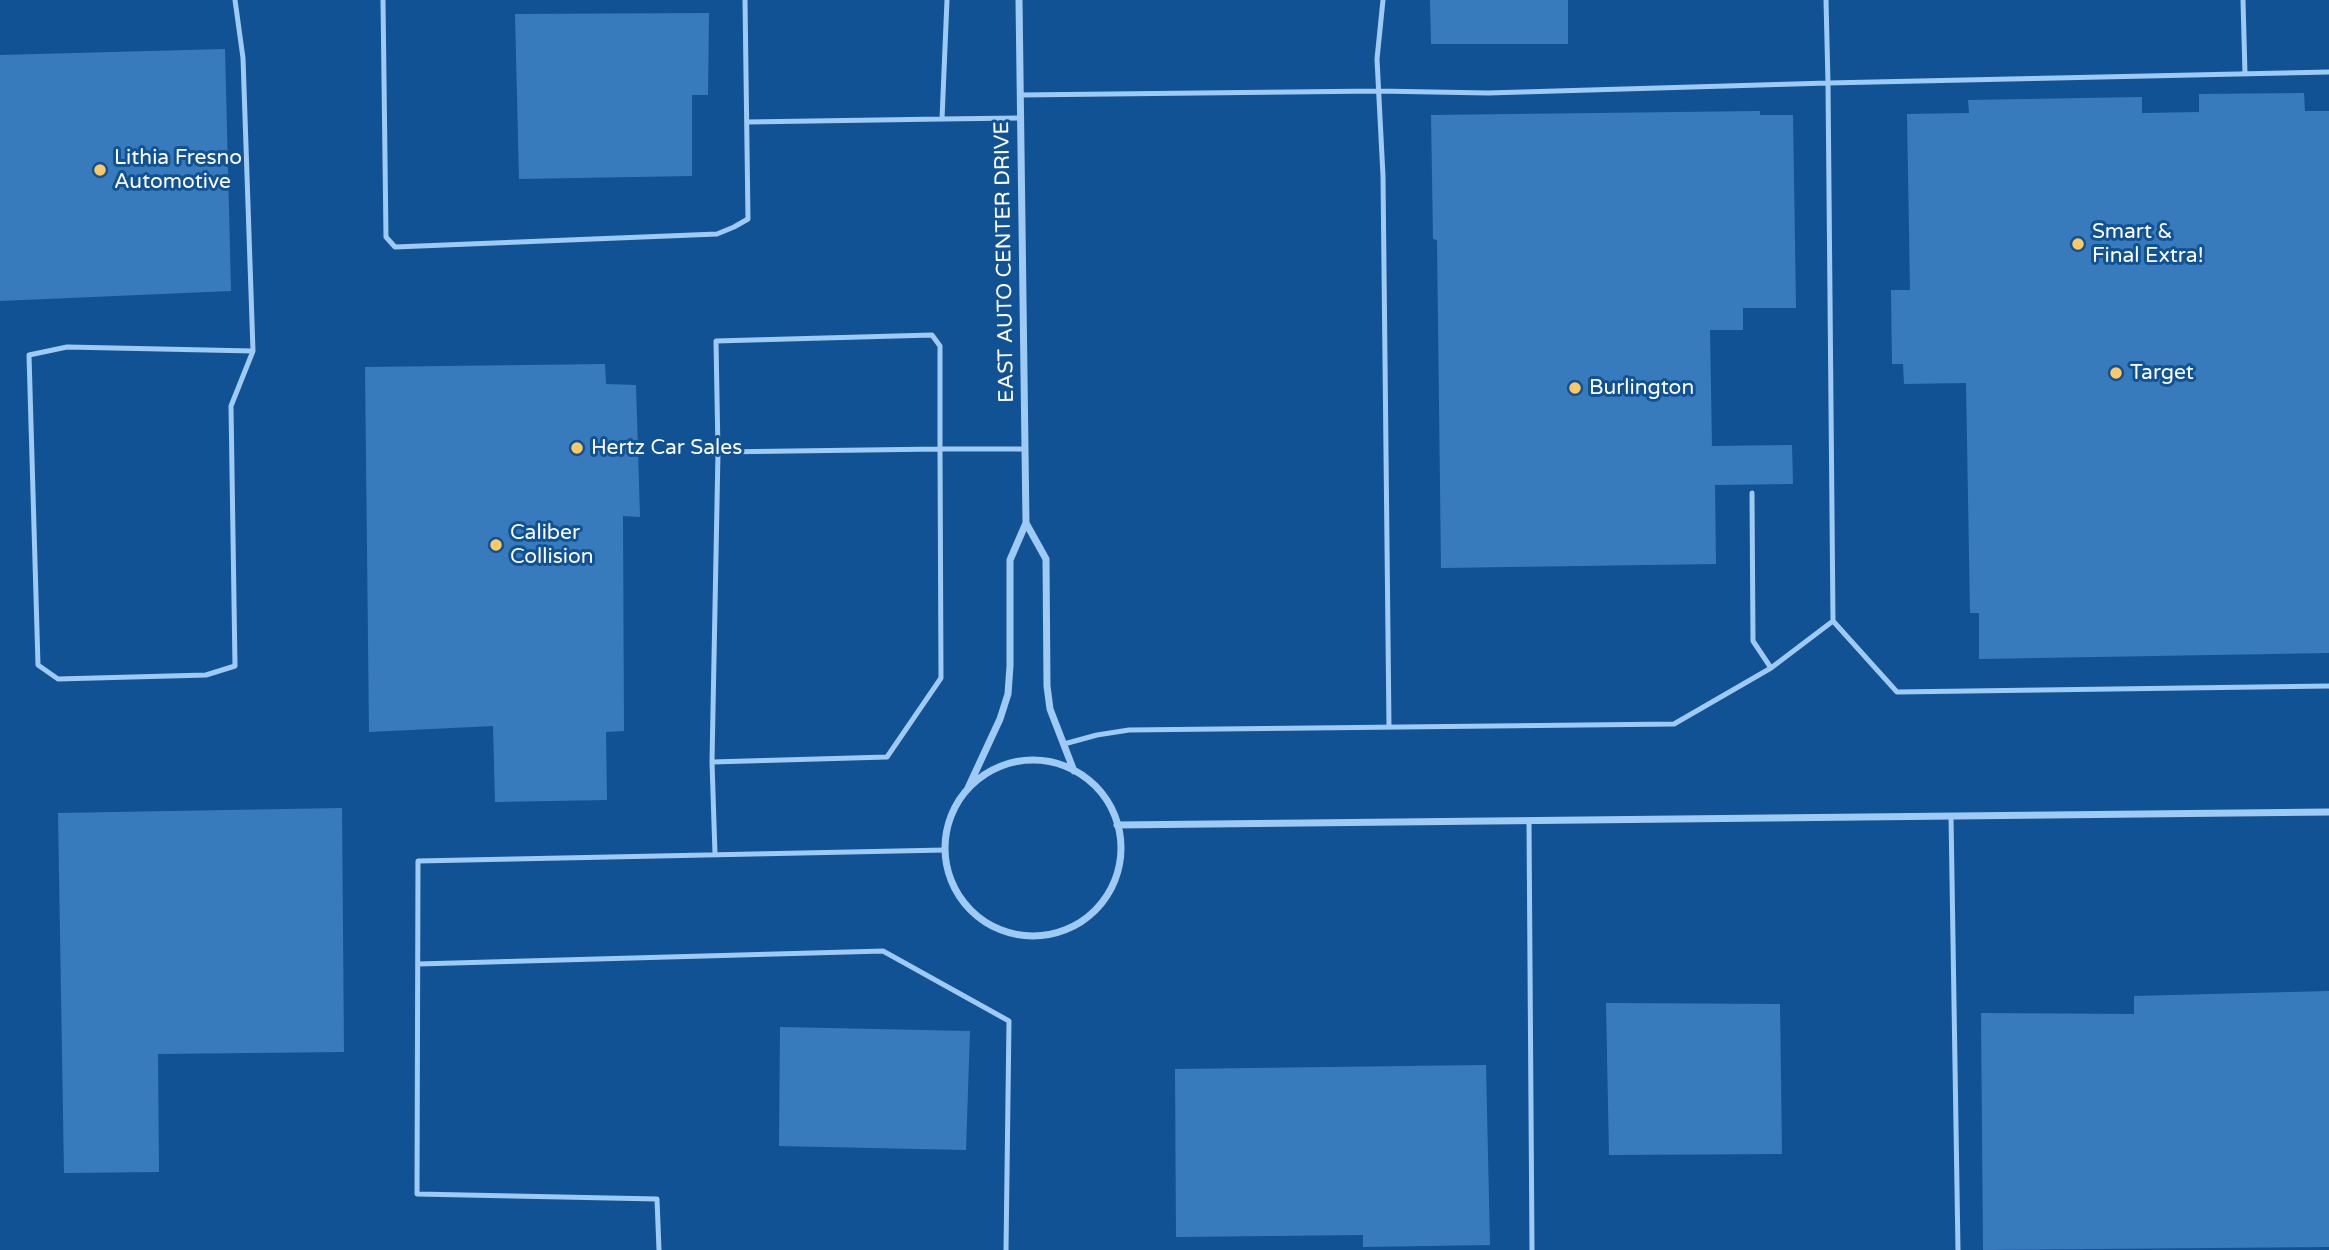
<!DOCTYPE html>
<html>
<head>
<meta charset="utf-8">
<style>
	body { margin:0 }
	canvas { display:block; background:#105294 }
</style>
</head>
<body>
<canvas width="2329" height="1250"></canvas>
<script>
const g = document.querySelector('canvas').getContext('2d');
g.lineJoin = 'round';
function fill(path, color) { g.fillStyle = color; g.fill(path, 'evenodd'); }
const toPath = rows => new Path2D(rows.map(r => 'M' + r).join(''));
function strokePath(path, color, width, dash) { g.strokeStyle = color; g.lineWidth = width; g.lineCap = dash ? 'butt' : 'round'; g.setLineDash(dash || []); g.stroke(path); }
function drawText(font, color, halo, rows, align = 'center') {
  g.font = font + ' "Varela Round",sans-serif'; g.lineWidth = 6; g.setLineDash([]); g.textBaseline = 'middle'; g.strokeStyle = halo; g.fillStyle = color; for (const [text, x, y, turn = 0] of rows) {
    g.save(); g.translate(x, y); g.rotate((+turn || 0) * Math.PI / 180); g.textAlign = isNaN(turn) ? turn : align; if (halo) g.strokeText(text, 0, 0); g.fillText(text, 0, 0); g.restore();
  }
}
fill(toPath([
	[1430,0,1568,0,1568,44,1431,44],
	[709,13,708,95,692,95,692,176,519,179,515,14],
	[225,49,231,291,0,301,0,55],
	[2304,93,2305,111,2329,111,2329,653,1979,659,1979,613,1970,613,1966,383,1904,384,1903,364,1892,364,1891,290,1910,290,1907,114,1969,113,1968,100,2142,97,2142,113,2199,112,2199,94],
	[1760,111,1760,115,1793,115,1796,308,1743,308,1743,330,1710,330,1712,446,1792,445,1793,484,1715,485,1716,564,1441,568,1437,240,1433,239,1431,115],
	[605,364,606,384,636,385,640,517,623,516,624,731,606,732,607,800,495,802,493,726,369,732,365,367],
	[342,808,344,1052,158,1054,159,1172,64,1173,58,813],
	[2329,991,2329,1247,1983,1250,1981,1013,2134,1014,2134,996],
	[1606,1003,1780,1004,1782,1154,1609,1155],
	[780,1027,970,1031,966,1150,779,1146],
	[1486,1065,1490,1245,1363,1247,1363,1235,1176,1237,1175,1069]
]), '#387bbd');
strokePath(toPath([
	[235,0,243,58,253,351,231,406,235,666,206,675,58,679,38,665,29,355,67,347,253,351],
	[383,0,386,237,395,247,717,234,734,227,748,219,745,0],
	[1383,0,1377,59,1383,176,1389,727],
	[1826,0,1828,83,2329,72],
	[2243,0,2245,74],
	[1020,95,1378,91,1488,93,1828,83,1833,621,1771,668,1674,724,1129,730,1097,735,1064,744],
	[942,119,1020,118],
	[747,122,942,119,947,0],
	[718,452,712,762,887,757,941,678,940,449,940,346,932,335,716,341,718,452,940,449,1024,449],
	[1752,493,1753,641,1771,668],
	[1833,621,1897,692,2329,686],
	[712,762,715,854],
	[1951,816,1958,1250],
	[1529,822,1532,1250],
	[418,964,883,951,1009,1021,1006,1250],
	[659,1250,657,1199,417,1194,418,861,945,850]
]), '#9ecaf4', 5);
strokePath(toPath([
	[1026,523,1046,559,1047,686,1050,709,1074,771],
	'945 848a88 88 0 1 1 176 0a88 88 0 1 1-176 0Z',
	[968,788,1000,719,1008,694,1010,666,1010,560,1026,523,1019,0],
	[1117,825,2329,812]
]), '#9ecaf4', 7);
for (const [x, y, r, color] of [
	[100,170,7,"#ffc860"],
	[2078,244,7,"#ffc860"],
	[2116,373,7,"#ffc860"],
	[1575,388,7,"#ffc860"],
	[577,448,7,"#ffc860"],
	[496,545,7,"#ffc860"]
]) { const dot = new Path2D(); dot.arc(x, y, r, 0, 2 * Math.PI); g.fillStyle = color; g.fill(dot); strokePath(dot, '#105294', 2.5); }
drawText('21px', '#fff', '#105294', [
	["Lithia Fresno",114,158],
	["Automotive",114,182],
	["Smart &",2092,232],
	["Final Extra!",2092,256],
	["Target",2130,373],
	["Burlington",1589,388],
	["Hertz Car Sales",591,448],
	["Caliber",510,533],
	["Collision",510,557]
], 'left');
drawText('21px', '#fff', '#105294', [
	["EAST AUTO CENTER DRIVE",1005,262,-91]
]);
</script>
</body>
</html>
